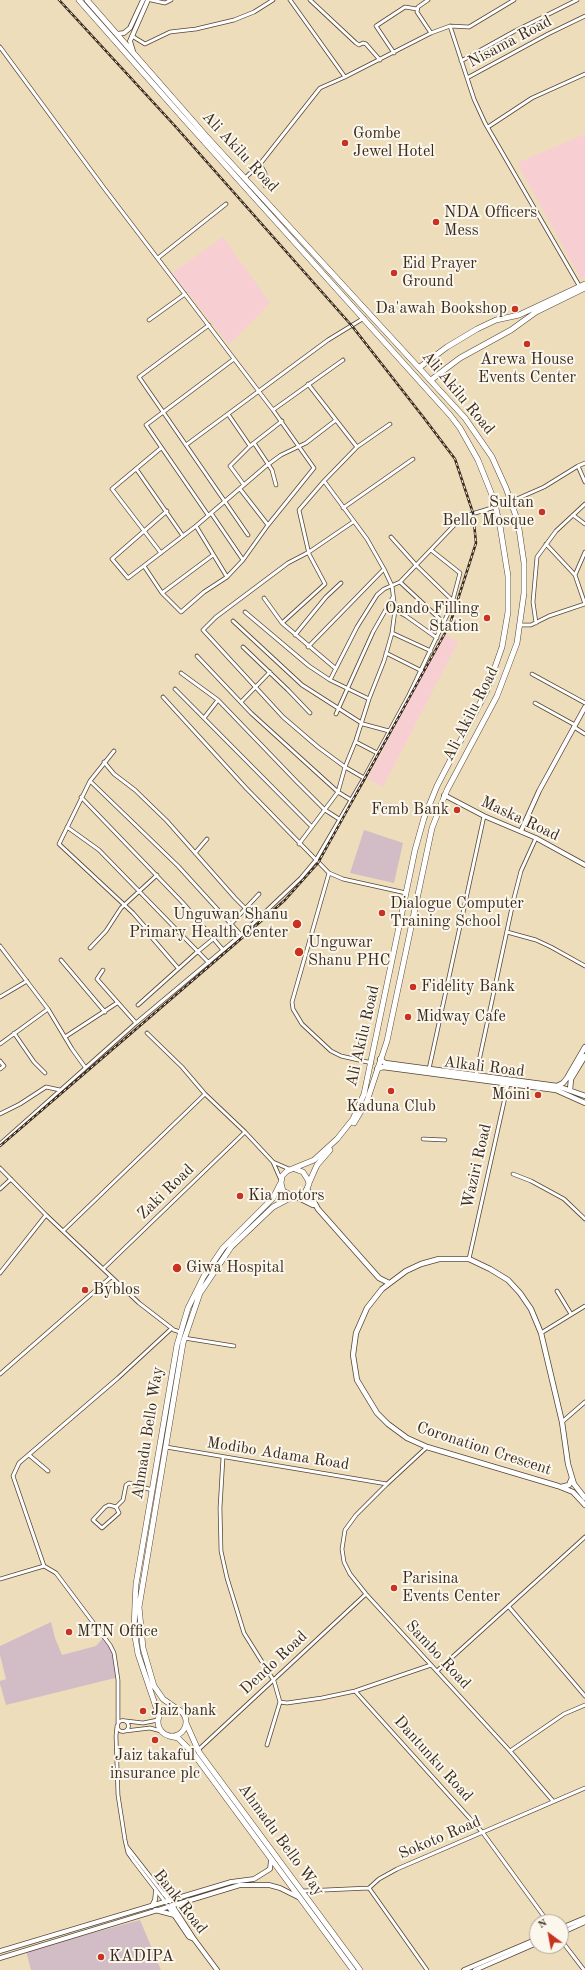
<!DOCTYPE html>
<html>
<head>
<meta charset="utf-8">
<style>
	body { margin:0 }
	#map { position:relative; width:585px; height:1970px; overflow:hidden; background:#edddba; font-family:"Old Standard TT",serif }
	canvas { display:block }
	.north { position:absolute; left:529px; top:1914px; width:40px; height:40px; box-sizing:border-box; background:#fbf7ec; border:1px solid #aea59a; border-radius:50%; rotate:328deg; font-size:11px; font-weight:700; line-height:16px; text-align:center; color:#3b2a1e }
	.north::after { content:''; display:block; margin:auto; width:14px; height:18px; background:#c8321e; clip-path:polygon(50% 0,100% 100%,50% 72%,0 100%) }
</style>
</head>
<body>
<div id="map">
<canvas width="585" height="1970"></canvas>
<div class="north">N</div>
</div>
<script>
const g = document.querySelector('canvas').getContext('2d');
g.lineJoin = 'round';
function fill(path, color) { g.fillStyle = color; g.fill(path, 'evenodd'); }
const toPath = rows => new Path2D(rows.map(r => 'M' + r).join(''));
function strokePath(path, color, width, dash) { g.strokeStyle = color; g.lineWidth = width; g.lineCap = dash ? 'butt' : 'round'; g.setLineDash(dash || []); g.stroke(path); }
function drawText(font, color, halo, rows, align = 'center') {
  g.font = font + ' "Old Standard TT",serif'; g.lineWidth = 4; g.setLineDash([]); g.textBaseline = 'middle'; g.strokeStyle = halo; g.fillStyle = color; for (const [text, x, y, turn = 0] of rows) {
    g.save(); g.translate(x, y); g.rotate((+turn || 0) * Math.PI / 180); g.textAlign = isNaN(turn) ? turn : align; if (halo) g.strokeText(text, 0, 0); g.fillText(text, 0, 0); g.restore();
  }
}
fill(toPath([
	[585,134,585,277,581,279,517,163],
	[223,237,270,303,229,345,172,273],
	[443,634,458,642,383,787,368,779]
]), '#f7cfd2');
fill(toPath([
	[364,830,403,843,394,883,350,873],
	[51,1622,55,1638,62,1655,96,1646,103,1638,113,1652,119,1677,6,1705,0,1684,0,1681,6,1679,0,1655,0,1646],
	[140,1920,161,1970,31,1970,26,1951]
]), '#d2bdc6');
const minor = toPath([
	[151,0,165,3,171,0],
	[290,0,345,77],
	[310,0,356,43,359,45,363,43,366,44,380,60],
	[428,0,418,7,417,12,431,33],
	[450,26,469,27,514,0],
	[132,36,145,44,170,32,196,29,234,20,254,12,273,0],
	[0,47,104,188,273,410,314,468,268,525,243,560,227,577,204,592,181,612,162,593,144,566],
	[394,53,376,26,405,7,417,9],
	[461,61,515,31,577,0],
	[467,78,548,34,585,16],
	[488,127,532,98,585,74],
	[260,164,265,173,265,186],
	[245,178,260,164,320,88,345,77,431,33,450,26,474,99,485,123,580,287],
	[158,258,226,204],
	[149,320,185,294],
	[209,325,139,377,248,535],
	[308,384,357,447],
	[273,410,343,360],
	[228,414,250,446],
	[254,443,272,470,276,485],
	[186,445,328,340,364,318],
	[161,448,112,489,161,553],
	[578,466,585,463],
	[137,470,183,536],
	[244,485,230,466,250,446,282,421],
	[240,489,268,525],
	[512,501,544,487,578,466,585,482],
	[343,508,413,459],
	[167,511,112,559,128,578,196,526,266,466,281,455,306,443,336,420],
	[211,513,243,560],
	[208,515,146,425,234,359],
	[573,515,585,524],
	[353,522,309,552,288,563,216,617,203,630,283,717,318,747,345,767,364,778],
	[196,526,227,577],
	[391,537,416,565,453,601],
	[546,544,575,575],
	[585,552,575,575,585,604],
	[400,582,443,622],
	[162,593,213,555],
	[264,598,282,623,335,668],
	[395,610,406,616,437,638],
	[245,612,309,666,330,680,369,699],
	[233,621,302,685,363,724,389,731],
	[282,623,325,584,309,554,299,510,324,481,357,447,390,424],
	[536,623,533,602,537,557,556,531,585,504],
	[521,625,531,625,549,616,585,604],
	[392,633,431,651],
	[295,635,326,597,341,583],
	[243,647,288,690,310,713],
	[308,647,384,569],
	[386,653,422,671],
	[197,656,251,713,338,792,351,800],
	[181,673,218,700,297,782,325,810,339,819],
	[532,674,585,703],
	[330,680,357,627,377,595,384,589,400,582,462,517,495,507],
	[175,689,311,826],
	[163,697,246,788,329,873,343,879,406,893],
	[241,702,270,672],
	[535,703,575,725],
	[336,714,373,632,393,597],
	[204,718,218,700],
	[574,727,585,734],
	[356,742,377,753],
	[114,751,90,781,59,844,133,913,146,928,147,932,178,968],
	[104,762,114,774,135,790,167,821,235,898,257,920],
	[90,781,178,866,241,935],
	[81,797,183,903,223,950],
	[67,827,99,850,209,963],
	[299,844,338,792,345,767,356,740,369,699,384,661,392,633,395,610,392,586,384,569,367,539,324,481],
	[195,853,207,839],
	[329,873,292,1002,293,1009,302,1024,331,1051,341,1056,372,1063],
	[507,932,536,940,551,947,585,966],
	[0,946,48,1009,72,1049,85,1067],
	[90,948,106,931,121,908,157,875],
	[61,960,105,1012],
	[103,970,97,979,136,1023],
	[0,997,27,981],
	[138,1005,196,953,230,925,259,894],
	[14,1033,34,1062,45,1073],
	[147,1033,182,1067,205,1094,245,1132,273,1162,280,1178],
	[65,1037,117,1003],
	[0,1044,48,1009],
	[0,1061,4,1066,0,1069],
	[429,1069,484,816],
	[476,1075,514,898,521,871,536,838],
	[0,1114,20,1104,46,1087,60,1090],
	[423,1139,445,1140],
	[0,1144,136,1023,241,935,301,878,316,860,364,778,409,695,451,607,460,573,431,550],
	[273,1162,289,1169],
	[0,1168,46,1215,139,1303,174,1330,180,1332],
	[513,1174,531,1181,564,1199,585,1219],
	[0,1189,11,1179],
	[63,1231,205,1094],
	[469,1259,508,1084],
	[103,1269,245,1132],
	[0,1273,46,1215],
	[557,1291,571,1314],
	[541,1333,585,1306],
	[184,1338,234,1346],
	[0,1374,111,1277],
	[562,1422,585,1402],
	[166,1447,387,1484],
	[427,1447,387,1484,356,1515,345,1530,342,1549,344,1562,350,1574,366,1594,510,1751,553,1801],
	[29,1455,48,1471],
	[223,1457,220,1508,221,1551,227,1578,244,1633,274,1681,280,1702,287,1703,322,1698,355,1691,431,1665],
	[109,1505,116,1507,119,1513,102,1528,93,1520,105,1507,109,1505],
	[116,1507,123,1500,126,1485,129,1483,152,1490],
	[44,1566,13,1476,19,1463,118,1378,171,1329],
	[0,1579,44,1566,56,1573,110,1645,114,1653,118,1680,118,1723],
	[509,1607,585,1696],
	[437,1671,585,1537],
	[355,1691,483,1833,548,1922],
	'117.5 1726a5.5 5.5 0 1 1 11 0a5.5 5.5 0 1 1-11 0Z',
	[126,1721,143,1723,158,1720],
	[117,1726,116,1736,118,1795,125,1840,128,1853,133,1860,166,1903],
	[125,1731,150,1728,161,1731],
	[267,1745,280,1702],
	[198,1750,366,1594],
	[510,1751,564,1714,585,1705],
	[127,1847,170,1902],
	[369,1888,427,1970],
	[303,1891,369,1888,379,1879,397,1869,585,1788],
	[561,1940,584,1970]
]);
const tertiary = toPath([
	[117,34,124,33,130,28,143,0],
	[133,51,130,41,148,0],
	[444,795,484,816,536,838,585,865],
	[521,831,539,791,585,707],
	[164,1894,176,1897],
	[172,1905,194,1939],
	[152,1906,155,1900,156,1891],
	[168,1906,189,1937,194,1939,217,1970],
	[155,1910,174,1915],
	[561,1928,585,1918],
	[561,1933,585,1922],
	[0,1951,231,1882,254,1879,270,1869,271,1860],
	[0,1958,240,1885,269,1885,280,1888,298,1897],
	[464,1970,537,1939],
	[475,1970,537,1943]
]);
const secondary = toPath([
	[380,1059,385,1063,557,1086,585,1096],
	[377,1069,383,1067,556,1090,585,1103],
	[557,1086,563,1083,567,1078,585,1047],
	[570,1090,571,1079,585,1056],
	[307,1189,318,1209,379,1278,389,1283],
	[297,1197,313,1205],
	[561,1487,569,1485,572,1478],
	[585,1498,574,1484,568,1464,562,1422,541,1333,531,1309,520,1293,508,1280,490,1269,469,1259,439,1259,421,1264,406,1271,382,1289,367,1308,356,1333,353,1355,357,1380,377,1413,388,1424,407,1438,427,1447,558,1486,573,1492,585,1505]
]);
const primary = toPath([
	[79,0,183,118,450,415,460,428,478,460,494,500,500,526,508,576,508,612,502,647,487,690,437,786,424,818,415,850,364,1094,353,1119,337,1139,314,1160,287,1171,282,1176,281,1183,283,1191,294,1197,305,1193,309,1184,308,1180,303,1172,295,1169],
	[87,0,206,136,465,418,492,457,506,488,518,522,524,563,524,593,517,643,497,696,447,790,432,828,387,1041,367,1101,354,1123],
	[420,367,447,347,477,329,496,320,519,315,585,284],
	[431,380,460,358,511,330,536,312,585,288],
	[309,1183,317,1165,330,1150],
	'158 1722a14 14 0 1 1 28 0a14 14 0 1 1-28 0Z',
	[176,1708,163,1699,154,1686,143,1648,139,1607,183,1343,200,1293,231,1247,273,1207,292,1197],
	[159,1716,138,1654,134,1631,135,1604,136,1584,177,1345,188,1308,204,1276,223,1248,273,1198,280,1184],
	[186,1723,199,1752,360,1970],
	[169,1736,178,1738,193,1753,353,1970]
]);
strokePath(minor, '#564535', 4.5);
strokePath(tertiary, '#564535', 5.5);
strokePath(secondary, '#564535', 6);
strokePath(primary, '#564535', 6);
strokePath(minor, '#fff', 3);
strokePath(tertiary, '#fff', 4);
strokePath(secondary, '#fff', 4.5);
strokePath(primary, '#fff', 5);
const rail = toPath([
	[0,1146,235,944,285,900,318,863,450,624,476,543,473,513,455,459,424,418,352,326,175,126,59,0]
]);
strokePath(rail, '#3b2a1e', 2.5);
strokePath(rail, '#fbf7ec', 1, [3]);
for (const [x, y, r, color] of [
	[345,143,4,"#c8321e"],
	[436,222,4,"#c8321e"],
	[394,273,4,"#c8321e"],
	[515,309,4,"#c8321e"],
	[527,344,4,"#c8321e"],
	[542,512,4,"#c8321e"],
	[487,618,4,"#c8321e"],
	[457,810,4,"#c8321e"],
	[382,913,4,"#c8321e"],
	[297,924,5,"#c8321e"],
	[299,952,5,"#c8321e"],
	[413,987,4,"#c8321e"],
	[408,1017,4,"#c8321e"],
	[391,1091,4,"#c8321e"],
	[538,1095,4,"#c8321e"],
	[240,1196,4,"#c8321e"],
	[177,1268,5,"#c8321e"],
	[85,1290,4,"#c8321e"],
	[394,1588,4,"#c8321e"],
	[69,1632,4,"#c8321e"],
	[143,1711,4,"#c8321e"],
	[155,1740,4,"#c8321e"],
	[101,1957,4,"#c8321e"]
]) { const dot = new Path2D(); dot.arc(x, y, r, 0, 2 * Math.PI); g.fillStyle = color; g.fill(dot); strokePath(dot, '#fbf7ec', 1.5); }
drawText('16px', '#3b2a1e', '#fbf7ec', [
	["Nisama Road",510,42,-28],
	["Ali Akilu Road",240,152,47],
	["Ali Akilu Road",458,393,50],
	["Ali Akilu Road",471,714,-63],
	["Maska Road",520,819,25],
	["Ali Akilu Road",363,1036,-77],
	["Alkali Road",484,1067,7],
	["Waziri Road",477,1166,-77],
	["Zaki Road",166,1192,-44],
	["Ahmadu Bello Way",148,1433,-81],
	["Coronation Crescent",484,1449,18],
	["Modibo Adama Road",278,1454,9],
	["Sambo Road",438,1655,47],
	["Dendo Road",274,1663,-43],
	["Dantunku Road",433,1759,48],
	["Sokoto Road",440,1838,-23],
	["Ahmadu Bello Way",281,1840,54],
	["Bank Road",180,1902,52]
]);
drawText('16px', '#3b2a1e', '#fbf7ec', [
	["Gombe",353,134],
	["Jewel Hotel",353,152],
	["NDA Officers",444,213],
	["Mess",444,231],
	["Eid Prayer",402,264],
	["Ground",402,282],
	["Da'awah Bookshop",507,309,"right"],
	["Arewa House",527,360,"center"],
	["Events Center",527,378,"center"],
	["Sultan",534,503,"right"],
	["Bello Mosque",534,521,"right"],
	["Oando Filling",479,609,"right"],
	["Station",479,627,"right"],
	["Fcmb Bank",449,810,"right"],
	["Dialogue Computer",390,904],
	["Training School",390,922],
	["Unguwan Shanu",288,915,"right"],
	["Primary Health Center",288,933,"right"],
	["Unguwar",308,943],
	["Shanu PHC",308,961],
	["Fidelity Bank",421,987],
	["Midway Cafe",416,1017],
	["Moini",530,1095,"right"],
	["Kaduna Club",391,1107,"center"],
	["Kia motors",248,1196],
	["Giwa Hospital",186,1268],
	["Byblos",93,1290],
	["Parisina",402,1579],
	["Events Center",402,1597],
	["MTN Office",77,1632],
	["Jaiz bank",151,1711],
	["Jaiz takaful",155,1756,"center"],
	["insurance plc",155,1774,"center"],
	["KADIPA",109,1957]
], 'left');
</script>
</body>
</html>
